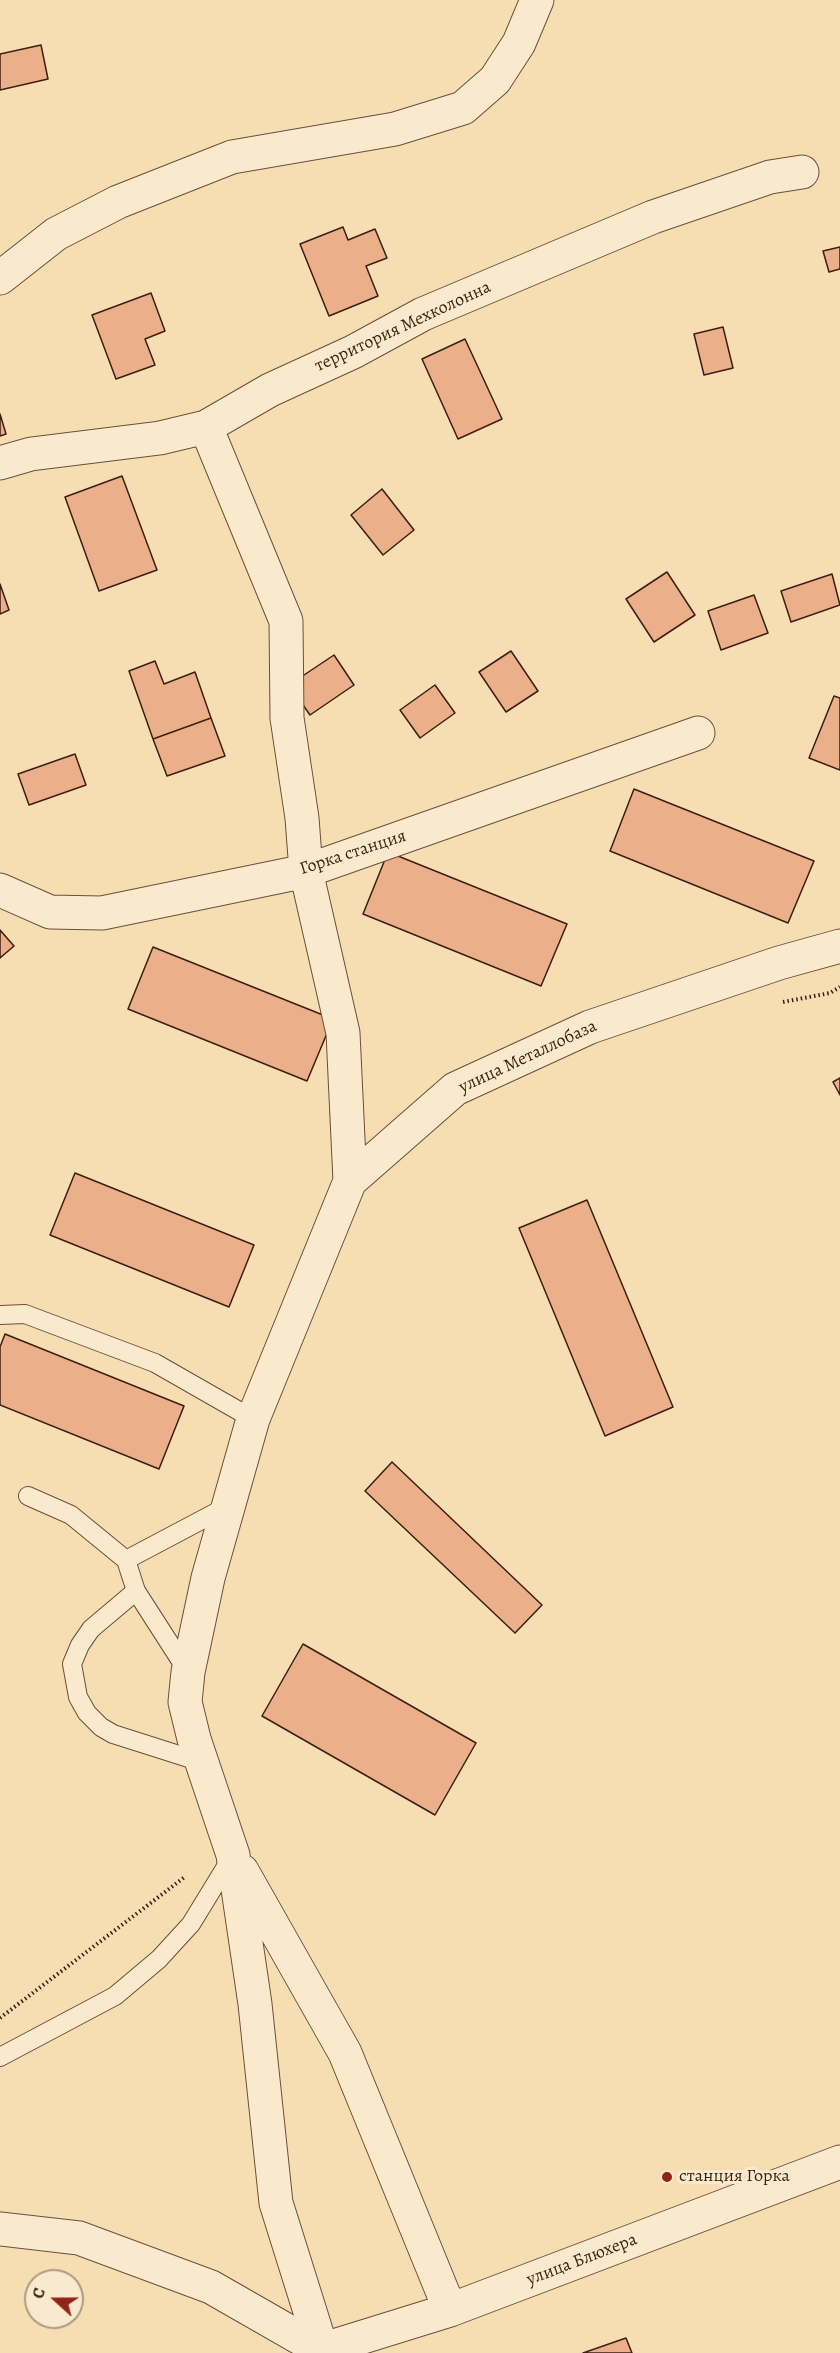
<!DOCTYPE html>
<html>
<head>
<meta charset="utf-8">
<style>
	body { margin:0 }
	#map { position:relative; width:840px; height:2353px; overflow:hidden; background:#f7deb2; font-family:Alegreya,serif }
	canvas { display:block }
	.north { position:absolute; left:24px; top:2269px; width:60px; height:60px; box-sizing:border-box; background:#faeacd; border:2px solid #ae9882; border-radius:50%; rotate:291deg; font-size:16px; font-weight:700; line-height:24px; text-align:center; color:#3c1e12 }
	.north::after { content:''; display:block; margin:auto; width:21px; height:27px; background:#8f2418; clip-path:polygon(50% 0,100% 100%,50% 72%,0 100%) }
</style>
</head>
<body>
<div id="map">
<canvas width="840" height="2353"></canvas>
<div class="north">С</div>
</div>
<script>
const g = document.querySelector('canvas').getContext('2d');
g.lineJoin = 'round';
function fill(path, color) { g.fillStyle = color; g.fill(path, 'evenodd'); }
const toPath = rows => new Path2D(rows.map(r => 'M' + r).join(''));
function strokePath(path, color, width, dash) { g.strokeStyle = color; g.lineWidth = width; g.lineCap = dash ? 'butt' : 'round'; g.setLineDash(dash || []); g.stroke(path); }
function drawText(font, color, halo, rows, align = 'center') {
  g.font = font + ' Alegreya,serif'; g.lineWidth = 6; g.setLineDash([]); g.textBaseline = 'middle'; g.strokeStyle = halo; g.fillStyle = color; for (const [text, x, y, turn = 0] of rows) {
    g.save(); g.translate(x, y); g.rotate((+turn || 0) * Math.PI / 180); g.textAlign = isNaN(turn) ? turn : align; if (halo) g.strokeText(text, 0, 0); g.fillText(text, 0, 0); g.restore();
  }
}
const building = toPath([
	[41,45,48,79,0,90,0,54,41,45],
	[343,227,348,240,375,229,387,258,366,266,378,296,329,316,300,244,343,227],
	[840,247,840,269,829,272,823,251,840,247],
	[151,293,165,331,145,339,155,365,116,379,92,315,151,293],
	[723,327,733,368,704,375,694,334,723,327],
	[465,339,502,419,458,439,422,359,465,339],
	[0,414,6,434,0,436,0,414],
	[122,476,157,570,99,591,65,497,122,476],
	[382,489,414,530,383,555,351,515,382,489],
	[667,572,695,615,654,642,626,599,667,572],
	[832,574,840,605,791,622,781,591,832,574],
	[0,584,9,610,0,614,0,584],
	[754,595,768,633,721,650,708,611,754,595],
	[511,651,538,691,506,712,479,672,511,651],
	[334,655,354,685,310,715,289,685,334,655],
	[155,661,164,684,195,672,211,718,153,739,129,671,155,661],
	[435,685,455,713,420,738,400,710,435,685],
	[834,696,840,698,840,770,809,758,834,696],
	[211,718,225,756,167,776,153,739,211,718],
	[75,754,86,785,29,805,18,774,75,754],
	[634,789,814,861,788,923,610,851,634,789],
	[388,852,567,924,541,986,363,914,388,852],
	[0,930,14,946,0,958,0,930],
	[153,947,333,1019,307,1081,128,1009,153,947],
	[840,1078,840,1095,833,1082,840,1078],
	[75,1173,254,1245,229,1307,50,1235,75,1173],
	[587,1200,673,1407,605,1436,519,1228,587,1200],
	[5,1334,184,1406,159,1469,0,1405,0,1347,5,1334],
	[392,1462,542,1605,515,1633,365,1491,392,1462],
	[303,1644,476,1743,435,1815,262,1716,303,1644],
	[626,2338,632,2353,583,2353,626,2338]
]);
fill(building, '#ebaf89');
strokePath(building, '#3c1e12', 1.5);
const lane = toPath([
	[0,1315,25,1314,155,1363,253,1419],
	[28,1496,71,1515,126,1560,136,1591,188,1672],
	[126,1560,228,1506],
	[136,1591,91,1629,80,1645,72,1664,78,1697,87,1713,101,1727,113,1734,201,1762],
	[0,2057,115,1996,159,1959,191,1924,232,1857]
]);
const street = toPath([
	[0,278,56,234,118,202,232,157,395,129,463,108,495,80,519,43,537,0],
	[206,427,286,621,287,718,302,818,306,871,343,1033,350,1181],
	[0,463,31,454,160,438,206,427,270,390,353,352,423,314,653,217,770,177,802,172],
	[0,890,50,912,102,913,306,871,698,733],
	[242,1871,345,2053,450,2310],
	[0,2229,79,2238,211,2287,321,2350],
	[321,2350,450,2310,840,2162],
	[323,2353,276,2203,255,2004,233,1855,194,1739,185,1702,188,1672,208,1578,253,1419,350,1181,455,1089,590,1027,779,963,840,946]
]);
strokePath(lane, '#6b4e3a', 20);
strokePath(street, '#6b4e3a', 35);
strokePath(toPath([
	[783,1002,830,993,840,987],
	[0,2018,186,1876]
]), '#3c1e12', 4, [1.5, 3]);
strokePath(lane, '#faeacd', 18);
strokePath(street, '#faeacd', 33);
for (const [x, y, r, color] of [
	[667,2177,6,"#8f2418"]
]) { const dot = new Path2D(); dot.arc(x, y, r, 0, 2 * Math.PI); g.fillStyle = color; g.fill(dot); strokePath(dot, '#faeacd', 2); }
drawText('18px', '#3c1e12', '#faeacd', [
	["территория Мехколонна",403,327,-25],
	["Горка станция",353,853,-18],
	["улица Металлобаза",528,1057,-25],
	["улица Блюхера",582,2260,-21]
]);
drawText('18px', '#3c1e12', '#faeacd', [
	["станция Горка",679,2177]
], 'left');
</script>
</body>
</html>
